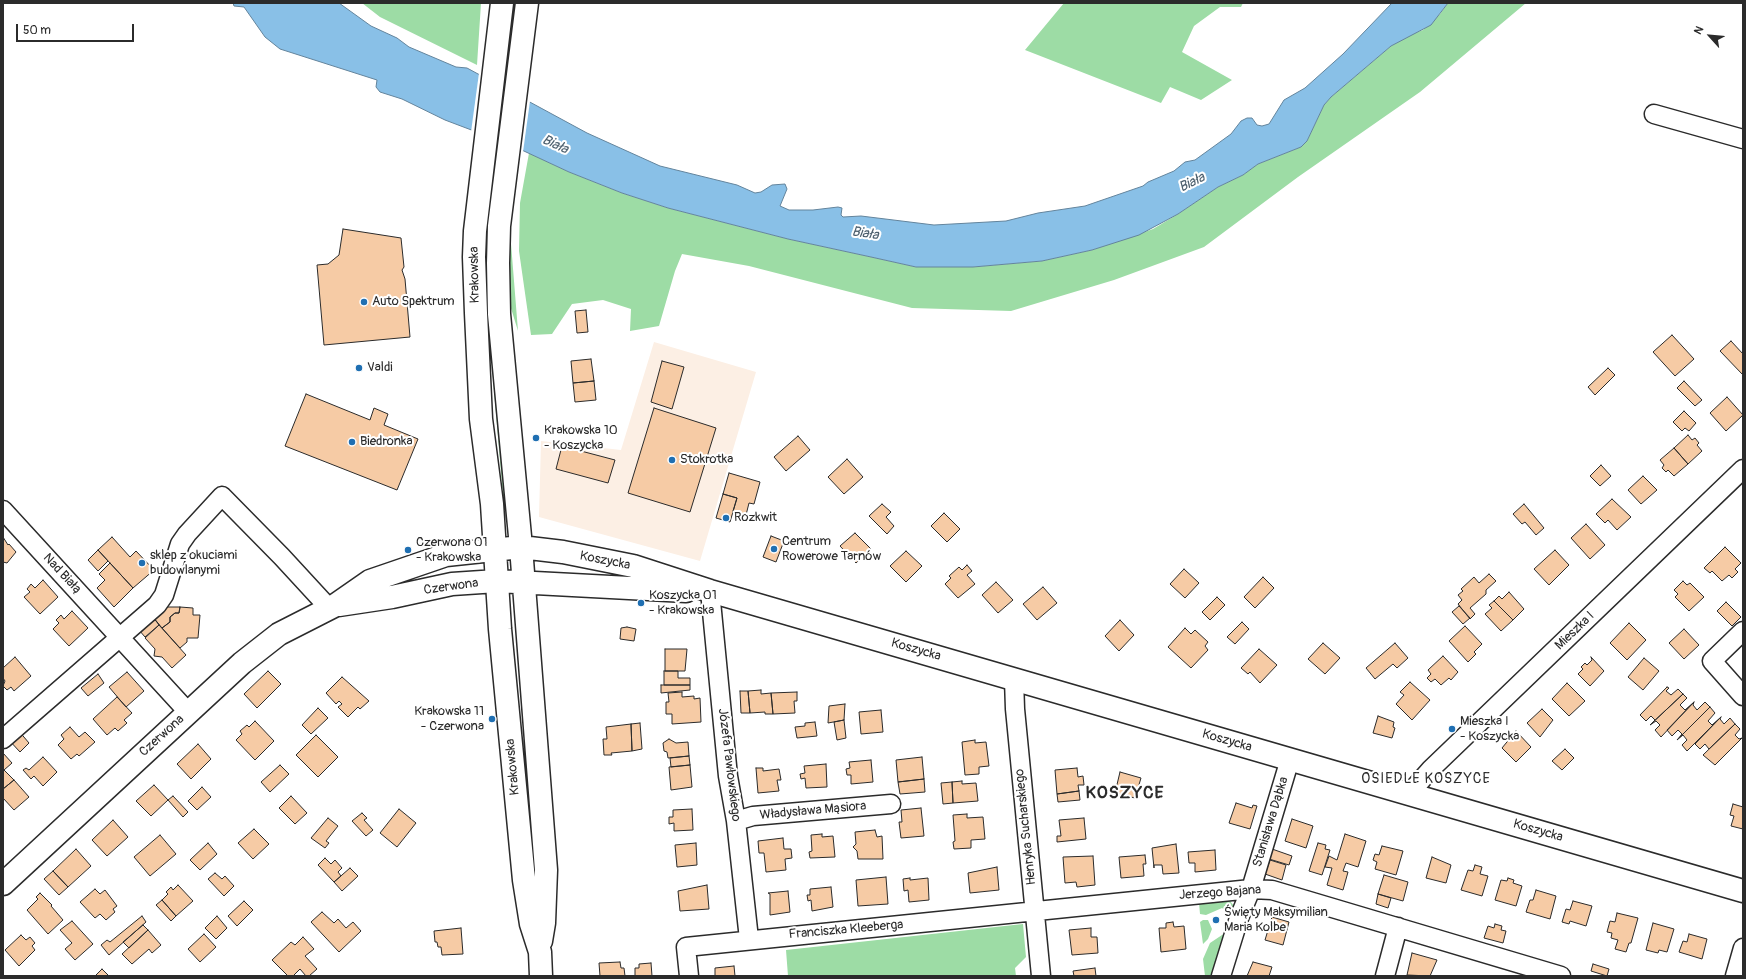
<!DOCTYPE html>
<html>
<head>
<meta charset="utf-8">
<style>
	body { margin:0 }
	#map { position:relative; width:1746px; height:979px; overflow:hidden; background:#fff; font-family:Pangolin,sans-serif }
	canvas { display:block }
	.frame { position:absolute; inset:0; border:4px solid #2b2b2b; pointer-events:none }
	.north { position:absolute; left:1690px; top:16px; width:40px; height:40px; -webkit-text-stroke:3px #fff; paint-order:stroke; rotate:297deg; font-size:11px; font-weight:700; line-height:16px; text-align:center; color:#2b2b2b }
	.north::after { content:''; display:block; margin:auto; width:14px; height:18px; background:#2b2b2b; clip-path:polygon(50% 0,100% 100%,50% 72%,0 100%) }
	.scale { position:absolute; left:16px; top:24px; width:118px; height:18px; box-sizing:border-box; border:2px solid #2b2b2b; border-top:0; padding-left:5px; font-size:12px; line-height:14px; white-space:nowrap; color:#2b2b2b; -webkit-text-stroke:3px #fff; paint-order:stroke }
</style>
</head>
<body>
<div id="map">
<canvas width="1746" height="979"></canvas>
<div class="frame"></div>
<div class="north">N</div>
<div class="scale">50 m</div>
</div>
<script>
const g = document.querySelector('canvas').getContext('2d');
g.lineJoin = 'round';
function fill(path, color) { g.fillStyle = color; g.fill(path, 'evenodd'); }
const toPath = rows => new Path2D(rows.map(r => 'M' + r).join(''));
function strokePath(path, color, width, dash) { g.strokeStyle = color; g.lineWidth = width; g.lineCap = dash ? 'butt' : 'round'; g.setLineDash(dash || []); g.stroke(path); }
function drawText(font, color, halo, rows, align = 'center') {
  g.font = font + ' Pangolin,sans-serif'; g.lineWidth = 4; g.setLineDash([]); g.textBaseline = 'middle'; g.strokeStyle = halo; g.fillStyle = color; for (const [text, x, y, turn = 0] of rows) {
    g.save(); g.translate(x, y); g.rotate((+turn || 0) * Math.PI / 180); g.textAlign = isNaN(turn) ? turn : align; if (halo) g.strokeText(text, 0, 0); g.fillText(text, 0, 0); g.restore();
  }
}
fill(toPath([
	[654,342,756,372,700,561,539,517,541,441,621,450]
]), '#fcefe4');
fill(toPath([
	[362,3,481,3,477,65,380,17],
	[1064,3,1243,3,1241,7,1220,7,1194,26,1182,52,1232,80,1201,100,1170,87,1161,103,1025,50],
	[1448,3,1526,3,1420,92,1298,177,1204,247,1114,280,1011,311,912,308,749,266,682,254,675,271,659,326,630,331,631,309,603,300,572,304,552,334,531,335,519,251,520,203,529,153,569,172,622,193,668,208,788,239,871,257,916,267,973,267,1042,261,1092,250,1153,229,1178,214,1218,187,1243,175,1258,164,1301,147,1307,141,1324,105,1331,97,1391,46,1412,34,1423,30,1440,14],
	[488,192,494,193,509,496,503,496,483,262],
	[508,231,510,231,518,331,510,305],
	[1227,900,1230,901,1234,906,1229,923,1228,916,1225,910,1222,908,1206,915,1200,914,1199,903],
	[1203,920,1208,920,1212,929,1208,939,1203,944,1200,922],
	[1023,924,1026,957,1015,968,1016,976,788,976,786,950],
	[1225,933,1212,976,1205,976,1203,959,1210,943]
]), '#9ddca5');
const water = toPath([
	[233,3,339,3,371,26,397,38,409,47,456,67,467,68,587,133,660,166,737,185,755,193,761,192,772,185,785,184,787,189,780,206,789,210,813,210,838,207,842,208,841,215,843,217,861,216,934,225,1006,221,1038,213,1085,206,1143,186,1148,182,1174,171,1185,162,1195,160,1231,134,1241,121,1247,118,1252,118,1257,125,1262,126,1269,124,1284,100,1305,88,1343,54,1392,3,1448,3,1431,25,1391,46,1331,97,1324,105,1307,141,1301,147,1258,164,1243,175,1218,187,1178,214,1139,235,1092,250,1042,261,973,267,916,267,871,257,788,239,668,208,622,193,569,172,511,145,445,120,402,99,380,92,376,87,377,80,280,49,265,37,244,7,234,6,233,3]
]);
fill(water, '#89c0e7');
strokePath(water, '#63849c', 1);
fill(toPath([
	[479,73,530,101,523,152,471,132]
]), '#fff');
const building = toPath([
	[343,229,401,238,404,267,402,270,405,279,410,337,324,345,317,265,328,264,339,255,343,229],
	[586,310,588,332,577,333,575,311,586,310],
	[1672,335,1694,359,1675,376,1653,352,1672,335],
	[1731,341,1743,354,1743,375,1720,351,1731,341],
	[591,359,594,381,573,383,571,361,591,359],
	[662,361,684,367,672,409,651,402,662,361],
	[1608,368,1615,375,1595,395,1588,387,1608,368],
	[594,381,596,400,575,402,573,383,594,381],
	[1684,381,1702,400,1695,406,1677,388,1684,381],
	[306,394,370,420,374,408,388,414,384,425,418,439,397,490,285,446,306,394],
	[1727,397,1743,415,1726,431,1710,413,1727,397],
	[654,408,716,428,690,512,628,493,654,408],
	[1684,411,1696,423,1689,431,1685,428,1682,431,1673,422,1684,411],
	[1688,435,1692,440,1695,438,1699,443,1697,445,1702,451,1688,464,1674,448,1688,435],
	[798,436,810,450,786,471,774,457,798,436],
	[562,446,615,460,608,483,556,469,562,446],
	[1674,448,1688,464,1674,476,1668,470,1666,472,1662,468,1664,465,1660,460,1674,448],
	[847,459,863,477,844,494,828,477,847,459],
	[1601,465,1611,476,1600,486,1590,476,1601,465],
	[729,473,760,482,754,504,749,503,746,515,733,511,737,498,723,494,729,473],
	[1643,476,1657,490,1641,504,1628,490,1643,476],
	[723,494,737,498,730,522,716,518,723,494],
	[1612,499,1631,517,1617,530,1608,520,1605,523,1596,514,1612,499],
	[882,504,891,512,886,517,894,526,887,534,869,516,882,504],
	[1524,504,1544,528,1536,535,1525,522,1522,524,1513,514,1524,504],
	[944,513,960,529,947,542,931,526,944,513],
	[1586,524,1605,545,1590,559,1571,538,1586,524],
	[855,533,871,549,856,563,840,546,855,533],
	[771,536,784,541,776,562,763,557,771,536],
	[3,537,8,545,9,544,16,552,7,563,3,562,3,537],
	[112,537,130,557,136,551,154,570,133,588,98,550,112,537],
	[1725,547,1741,563,1735,569,1738,572,1732,578,1729,575,1722,581,1712,571,1710,573,1704,568,1725,547],
	[98,550,108,561,98,571,88,560,98,550],
	[1555,550,1569,565,1549,585,1534,569,1555,550],
	[906,551,922,566,906,582,890,566,906,551],
	[110,563,133,588,114,607,97,588,105,580,99,574,110,563],
	[967,565,972,571,967,575,975,584,958,598,945,584,951,578,949,576,959,567,962,570,967,565],
	[1184,569,1199,583,1185,598,1170,584,1184,569],
	[1489,574,1496,581,1486,590,1486,594,1470,608,1475,614,1470,619,1458,604,1462,600,1458,595,1463,591,1461,589,1474,577,1479,583,1489,574],
	[1263,577,1274,588,1255,608,1244,597,1263,577],
	[43,580,58,597,40,614,24,597,30,592,27,589,31,584,35,588,43,580],
	[1683,581,1687,585,1690,583,1704,597,1689,611,1675,597,1678,594,1674,590,1683,581],
	[996,582,1013,600,998,613,982,595,996,582],
	[1043,587,1057,603,1037,620,1023,604,1043,587],
	[1509,592,1524,609,1513,620,1494,601,1499,596,1502,599,1509,592],
	[1217,597,1225,605,1210,620,1202,612,1217,597],
	[1494,601,1513,620,1501,631,1485,614,1492,608,1489,605,1494,601],
	[1726,602,1741,617,1732,626,1717,611,1726,602],
	[1459,606,1470,618,1463,624,1452,612,1459,606],
	[165,607,180,607,179,613,175,613,170,617,170,622,162,628,153,617,165,607],
	[180,607,193,608,193,615,200,615,198,638,187,638,187,642,180,648,162,628,170,622,170,617,175,613,179,613,180,607],
	[72,611,88,628,69,646,53,629,59,623,56,620,61,615,64,619,72,611],
	[153,617,159,625,145,637,139,630,153,617],
	[1120,620,1134,635,1119,651,1105,636,1120,620],
	[1242,622,1249,629,1235,644,1227,637,1242,622],
	[1629,623,1646,640,1627,660,1610,643,1629,623],
	[159,625,186,655,172,668,162,657,154,656,155,649,145,638,159,625],
	[1465,626,1482,644,1474,652,1476,654,1468,662,1449,641,1465,626],
	[627,627,636,629,634,641,620,639,621,628,627,627],
	[1185,628,1191,634,1195,630,1208,642,1205,646,1208,650,1191,668,1168,647,1185,628],
	[1684,629,1699,645,1684,659,1669,643,1684,629],
	[1323,643,1340,658,1325,674,1308,659,1323,643],
	[1395,643,1408,658,1397,668,1393,664,1375,679,1366,668,1395,643],
	[665,649,687,649,685,671,665,671,665,649],
	[1259,649,1277,665,1260,683,1250,672,1248,674,1241,668,1259,649],
	[1443,656,1458,672,1451,680,1449,678,1441,685,1435,679,1431,682,1427,678,1431,674,1428,670,1443,656],
	[15,657,31,676,14,691,11,687,7,690,3,686,5,681,3,678,3,668,15,657],
	[1591,657,1604,671,1590,686,1578,674,1583,669,1581,667,1585,663,1587,665,1592,660,1591,657],
	[1644,658,1659,671,1643,690,1628,677,1644,658],
	[268,671,281,684,257,708,244,694,268,671],
	[664,671,678,671,678,678,690,678,690,685,664,685,664,671],
	[127,672,144,691,126,707,109,687,127,672],
	[98,674,104,683,88,696,81,688,98,674],
	[342,677,369,701,360,709,358,707,348,717,338,707,342,704,339,701,336,704,326,693,342,677],
	[1410,682,1430,700,1412,720,1396,704,1404,695,1400,692,1410,682],
	[1567,683,1585,701,1569,716,1552,699,1567,683],
	[661,685,690,685,690,690,661,693,661,685],
	[1667,687,1669,688,1666,691,1671,695,1678,689,1683,694,1650,725,1655,720,1651,716,1646,721,1640,715,1667,687],
	[761,690,761,694,771,693,773,714,765,714,765,712,750,713,748,691,761,690],
	[740,691,748,691,750,713,741,713,740,691],
	[682,692,682,697,694,696,694,699,700,698,701,722,672,724,672,714,666,714,666,702,669,702,668,693,682,692],
	[797,692,797,701,794,701,795,713,773,714,771,693,797,692],
	[1683,694,1687,698,1680,705,1685,710,1694,702,1661,737,1655,730,1660,725,1656,721,1650,725,1683,694],
	[117,697,132,713,124,720,127,723,118,731,115,728,107,735,93,719,117,697],
	[1694,702,1693,705,1697,710,1705,702,1710,707,1677,740,1682,734,1678,730,1672,736,1667,730,1694,702],
	[845,704,844,720,828,723,829,706,845,704],
	[1710,707,1715,713,1708,721,1712,725,1721,717,1687,751,1682,745,1687,740,1683,735,1677,740,1710,707],
	[318,708,328,718,311,734,302,725,318,708],
	[1542,709,1553,720,1540,737,1527,723,1542,709],
	[881,710,883,732,861,734,859,712,881,710],
	[1378,716,1394,722,1393,727,1395,728,1392,738,1373,733,1378,716],
	[1721,717,1720,719,1724,724,1730,718,1735,724,1709,749,1705,744,1700,749,1695,744,1721,717],
	[844,720,846,738,837,740,834,722,844,720],
	[255,721,274,741,255,760,236,740,242,734,240,731,247,725,249,727,255,721],
	[815,722,817,736,797,738,795,727,805,726,805,723,815,722],
	[640,723,642,749,632,751,631,724,640,723],
	[631,724,632,751,611,753,612,755,604,755,603,739,607,739,606,727,631,724],
	[1735,724,1740,729,1735,735,1739,739,1742,738,1715,765,1703,755,1735,724],
	[70,727,79,737,85,732,95,742,79,756,77,754,71,759,58,745,64,739,61,735,70,727],
	[18,730,29,743,20,752,8,739,18,730],
	[1516,731,1531,747,1516,762,1502,748,1516,731],
	[316,735,338,757,318,777,296,755,316,735],
	[669,739,676,743,688,742,689,756,668,758,667,752,664,751,663,743,669,739],
	[975,740,975,743,986,742,989,766,979,767,979,774,965,775,962,742,975,740],
	[198,744,211,759,191,779,177,764,198,744],
	[1565,749,1574,758,1562,770,1552,761,1565,749],
	[3,753,12,763,4,770,14,780,3,789,3,753],
	[689,756,690,765,671,767,670,758,689,756],
	[43,757,57,772,43,786,34,776,31,779,23,770,26,768,29,770,43,757],
	[922,757,924,779,898,782,896,760,922,757],
	[871,760,873,782,851,784,851,775,847,775,846,769,850,768,849,762,871,760],
	[826,764,827,787,806,788,805,778,801,779,800,774,805,773,804,766,826,764],
	[280,765,289,774,270,792,261,782,280,765],
	[690,765,692,787,671,790,669,767,690,765],
	[756,768,763,768,763,771,779,769,781,780,777,780,779,791,758,793,756,768],
	[1077,768,1078,777,1083,776,1084,785,1078,785,1079,791,1057,794,1055,770,1077,768],
	[1120,772,1141,778,1135,798,1115,793,1120,772],
	[924,779,925,792,900,794,898,782,924,779],
	[14,780,29,797,14,810,3,798,3,789,14,780],
	[962,781,962,784,976,783,978,801,953,803,952,782,962,781],
	[952,782,953,803,943,804,941,783,952,782],
	[154,785,168,800,151,816,136,801,154,785],
	[202,787,211,797,197,810,188,801,202,787],
	[1079,791,1080,800,1058,802,1057,794,1079,791],
	[173,796,188,812,183,817,168,800,173,796],
	[291,796,307,813,295,824,279,808,291,796],
	[1236,803,1252,808,1253,805,1257,806,1250,829,1229,823,1236,803],
	[1733,804,1743,807,1743,829,1731,826,1734,816,1730,815,1733,804],
	[921,808,924,836,901,838,899,822,902,822,901,810,921,808],
	[399,809,416,823,397,847,380,833,399,809],
	[692,809,693,830,674,831,674,823,669,824,669,817,673,817,673,810,692,809],
	[362,813,367,818,364,820,373,830,366,836,352,821,362,813],
	[967,814,967,818,983,817,985,839,971,840,971,848,954,849,953,842,955,841,953,815,967,814],
	[328,818,338,826,326,841,329,843,325,848,311,838,328,818],
	[1084,818,1086,839,1057,842,1057,836,1061,836,1059,820,1084,818],
	[1292,819,1313,826,1306,848,1285,841,1292,819],
	[113,820,128,837,107,856,92,840,113,820],
	[254,829,269,844,253,859,238,843,254,829],
	[875,830,877,837,882,836,883,859,858,859,857,851,853,847,856,844,855,832,875,830],
	[822,834,822,837,833,836,835,857,810,858,809,852,812,851,811,835,822,834],
	[1345,834,1366,841,1358,867,1346,863,1343,871,1348,872,1343,890,1327,885,1332,868,1325,867,1329,856,1337,860,1345,834],
	[160,835,176,854,150,876,134,857,160,835],
	[783,838,784,849,791,849,792,858,785,859,786,870,766,872,764,853,759,853,758,841,783,838],
	[208,843,217,854,200,870,190,860,208,843],
	[696,843,697,865,677,867,675,845,696,843],
	[1318,843,1326,845,1325,849,1330,850,1322,875,1309,871,1318,843],
	[1176,844,1179,873,1163,874,1162,865,1154,865,1154,868,1152,848,1176,844],
	[1382,846,1403,851,1396,875,1375,869,1377,862,1373,860,1375,854,1379,855,1382,846],
	[76,849,91,866,68,887,53,871,76,849],
	[1272,849,1292,856,1289,865,1269,859,1272,849],
	[1215,850,1216,870,1195,872,1195,863,1189,863,1188,852,1215,850],
	[1145,855,1146,864,1143,864,1144,876,1121,878,1119,857,1145,855],
	[1093,856,1095,885,1077,887,1076,882,1065,883,1063,857,1093,856],
	[1432,857,1451,865,1446,883,1426,878,1432,857],
	[325,858,331,864,335,860,342,868,338,872,341,876,334,882,318,865,325,858],
	[1270,860,1286,865,1282,880,1265,874,1270,860],
	[1475,865,1482,867,1480,874,1488,876,1482,896,1461,890,1468,870,1473,871,1475,865],
	[997,867,999,890,970,893,968,873,997,867],
	[350,868,358,876,342,891,334,882,350,868],
	[53,871,68,887,59,895,44,879,53,871],
	[215,873,222,879,225,876,234,886,224,896,208,879,215,873],
	[1384,875,1408,882,1403,901,1378,894,1384,875],
	[886,877,888,904,858,906,856,880,886,877],
	[910,878,910,880,928,878,929,900,909,902,908,890,904,891,903,879,910,878],
	[1508,878,1514,880,1513,883,1522,886,1516,906,1495,900,1501,880,1507,881,1508,878],
	[178,885,193,901,176,916,162,900,168,894,166,892,171,887,173,890,178,885],
	[707,885,709,909,680,911,678,891,707,885],
	[831,887,833,907,812,911,811,900,808,901,807,895,810,895,810,889,831,887],
	[95,889,100,894,105,890,117,906,113,909,115,912,106,920,100,914,95,918,80,902,95,889],
	[1536,890,1556,896,1550,919,1526,912,1530,900,1533,900,1536,890],
	[788,891,790,912,770,915,770,894,768,893,788,891],
	[40,893,52,905,51,906,63,920,48,934,27,910,38,899,36,897,40,893],
	[1378,894,1391,898,1388,908,1376,904,1378,894],
	[162,900,176,916,171,921,156,905,162,900],
	[244,901,253,910,237,926,228,916,244,901],
	[1573,901,1592,906,1586,926,1570,921,1569,924,1562,922,1566,909,1570,910,1573,901],
	[322,912,334,923,338,919,346,928,353,922,361,931,339,952,311,922,322,912],
	[1617,913,1638,918,1631,943,1629,943,1626,952,1615,949,1618,940,1611,938,1612,933,1607,932,1610,921,1615,922,1617,913],
	[142,916,146,922,109,955,101,945,107,940,110,942,142,916],
	[217,916,227,928,216,939,205,928,217,916],
	[1272,917,1289,922,1283,945,1265,940,1272,917],
	[72,921,93,944,75,960,65,949,72,943,60,930,72,921],
	[1173,922,1174,927,1184,926,1186,949,1161,952,1159,928,1166,928,1166,923,1173,922],
	[1653,923,1674,929,1667,952,1659,950,1658,953,1646,950,1653,923],
	[1495,924,1502,926,1501,930,1506,931,1503,943,1484,938,1488,926,1494,928,1495,924],
	[143,925,148,930,129,948,123,942,143,925],
	[461,928,463,954,442,955,441,947,438,947,437,942,435,942,434,931,461,928],
	[1091,928,1091,937,1097,937,1098,953,1072,955,1069,930,1091,928],
	[148,930,161,945,152,953,149,949,132,964,122,954,148,930],
	[204,934,216,947,200,962,188,949,204,934],
	[1689,934,1707,939,1702,959,1679,952,1683,941,1687,942,1689,934],
	[21,935,26,940,30,937,35,943,32,946,35,950,19,966,5,950,21,935],
	[303,937,314,949,305,956,317,969,309,976,306,976,300,969,293,976,288,976,272,960,291,942,295,945,303,937],
	[1412,953,1437,960,1430,976,1407,975,1412,953],
	[620,962,621,968,624,968,625,976,600,976,599,963,620,962],
	[1253,962,1272,967,1269,976,1247,976,1253,962],
	[651,963,652,976,635,976,635,968,639,968,639,964,651,963],
	[1593,964,1609,969,1607,976,1591,971,1593,964],
	[734,966,735,976,715,976,715,968,734,966],
	[1095,968,1096,976,1074,976,1073,971,1095,968],
	[102,969,109,976,95,976,102,969]
]);
fill(building, '#f6cba5');
strokePath(building, '#2b2b2b', 1);
const street = toPath([
	[1654,114,1743,139],
	[3,510,188,712],
	[710,591,728,776,736,821,749,939],
	[1743,631,1712,661,1743,696],
	[1014,679,1015,709,1041,976],
	[3,739,157,605,164,595,180,544,187,534,222,496,282,557,329,608],
	[1409,794,1431,769,1743,469],
	[736,821,753,816,891,804],
	[689,976,686,947,1251,889,1272,890,1561,976],
	[1221,976,1239,918,1251,889,1290,759],
	[1385,976,1398,927],
	[1735,976,1743,948]
]);
const secondary = toPath([
	[502,3,475,231,474,257,476,313,481,419,492,504,500,629,524,880,531,924,540,952,541,976],
	[527,3,499,226,498,263,499,314,521,547,546,870,544,923,541,941],
	[339,605,392,597,452,584,497,581,686,591],
	[3,884,242,663,279,634,334,606,370,581,446,555,521,547,563,552,633,566,710,591,1743,891]
]);
strokePath(street, '#2b2b2b', 21);
strokePath(secondary, '#2b2b2b', 25);
strokePath(street, '#fff', 18);
strokePath(secondary, '#fff', 22);
for (const [x, y, r, color] of [
	[364,302,4,"#1f6fb2"],
	[359,368,4,"#1f6fb2"],
	[536,438,4,"#1f6fb2"],
	[352,442,4,"#1f6fb2"],
	[672,460,4,"#1f6fb2"],
	[726,518,4,"#1f6fb2"],
	[774,549,4,"#1f6fb2"],
	[408,550,4,"#1f6fb2"],
	[142,563,4,"#1f6fb2"],
	[641,603,4,"#1f6fb2"],
	[492,719,4,"#1f6fb2"],
	[1452,729,4,"#1f6fb2"],
	[1216,920,4,"#1f6fb2"]
]) { const dot = new Path2D(); dot.arc(x, y, r, 0, 2 * Math.PI); g.fillStyle = color; g.fill(dot); strokePath(dot, '#fff', 1.5); }
drawText('13px', '#2b2b2b', '#fff', [
	["Krakowska",475,275,-91],
	["Koszycka",605,561,11],
	["Nad Białą",62,574,47],
	["Czerwona",451,587,-8],
	["Mieszka I",1575,631,-44],
	["Koszycka",916,650,16],
	["Czerwona",162,736,-42],
	["Koszycka",1227,741,16],
	["Józefa Pawłowskiego",729,765,83],
	["Krakowska",513,767,-95],
	["Władysława Mąsiora",813,811,-5],
	["Stanisława Dąbka",1271,822,-73],
	["Henryka Sucharskiego",1026,827,-96],
	["Koszycka",1538,831,16],
	["Jerzego Bajana",1220,893,-4],
	["Franciszka Kleeberga",846,930,-5]
]);
drawText('13px', '#2b2b2b', '#fff', [
	["Auto Spektrum",372,302],
	["Valdi",367,368],
	["Krakowska 10",544,431],
	["- Koszycka",544,446],
	["Biedronka",360,442],
	["Stokrotka",680,460],
	["Rozkwit",734,518],
	["Centrum",782,542],
	["Rowerowe Tarnów",782,557],
	["Czerwona 01",416,543],
	["- Krakowska",416,558],
	["sklep z okuciami",150,556],
	["budowlanymi",150,571],
	["Koszycka 01",649,596],
	["- Krakowska",649,611],
	["Krakowska 11",484,712,"right"],
	["- Czerwona",484,727,"right"],
	["Mieszka I",1460,722],
	["- Koszycka",1460,737],
	["Święty Maksymilian",1224,913],
	["Maria Kolbe",1224,928]
], 'left');
drawText('italic 14px', '#4c5f6d', '#fff', [
	["Biała",555,145,25],
	["Biała",1192,183,-26],
	["Biała",865,234,8]
]);
g.letterSpacing = '1px';
drawText('14px', '#2b2b2b', '#fff', [
	["OSIEDLE KOSZYCE",1426,779]
]);
g.letterSpacing = '0px';
g.letterSpacing = '1px';
drawText('bold 17px', '#2b2b2b', '#fff', [
	["KOSZYCE",1125,794]
]);
g.letterSpacing = '0px';
</script>
</body>
</html>
